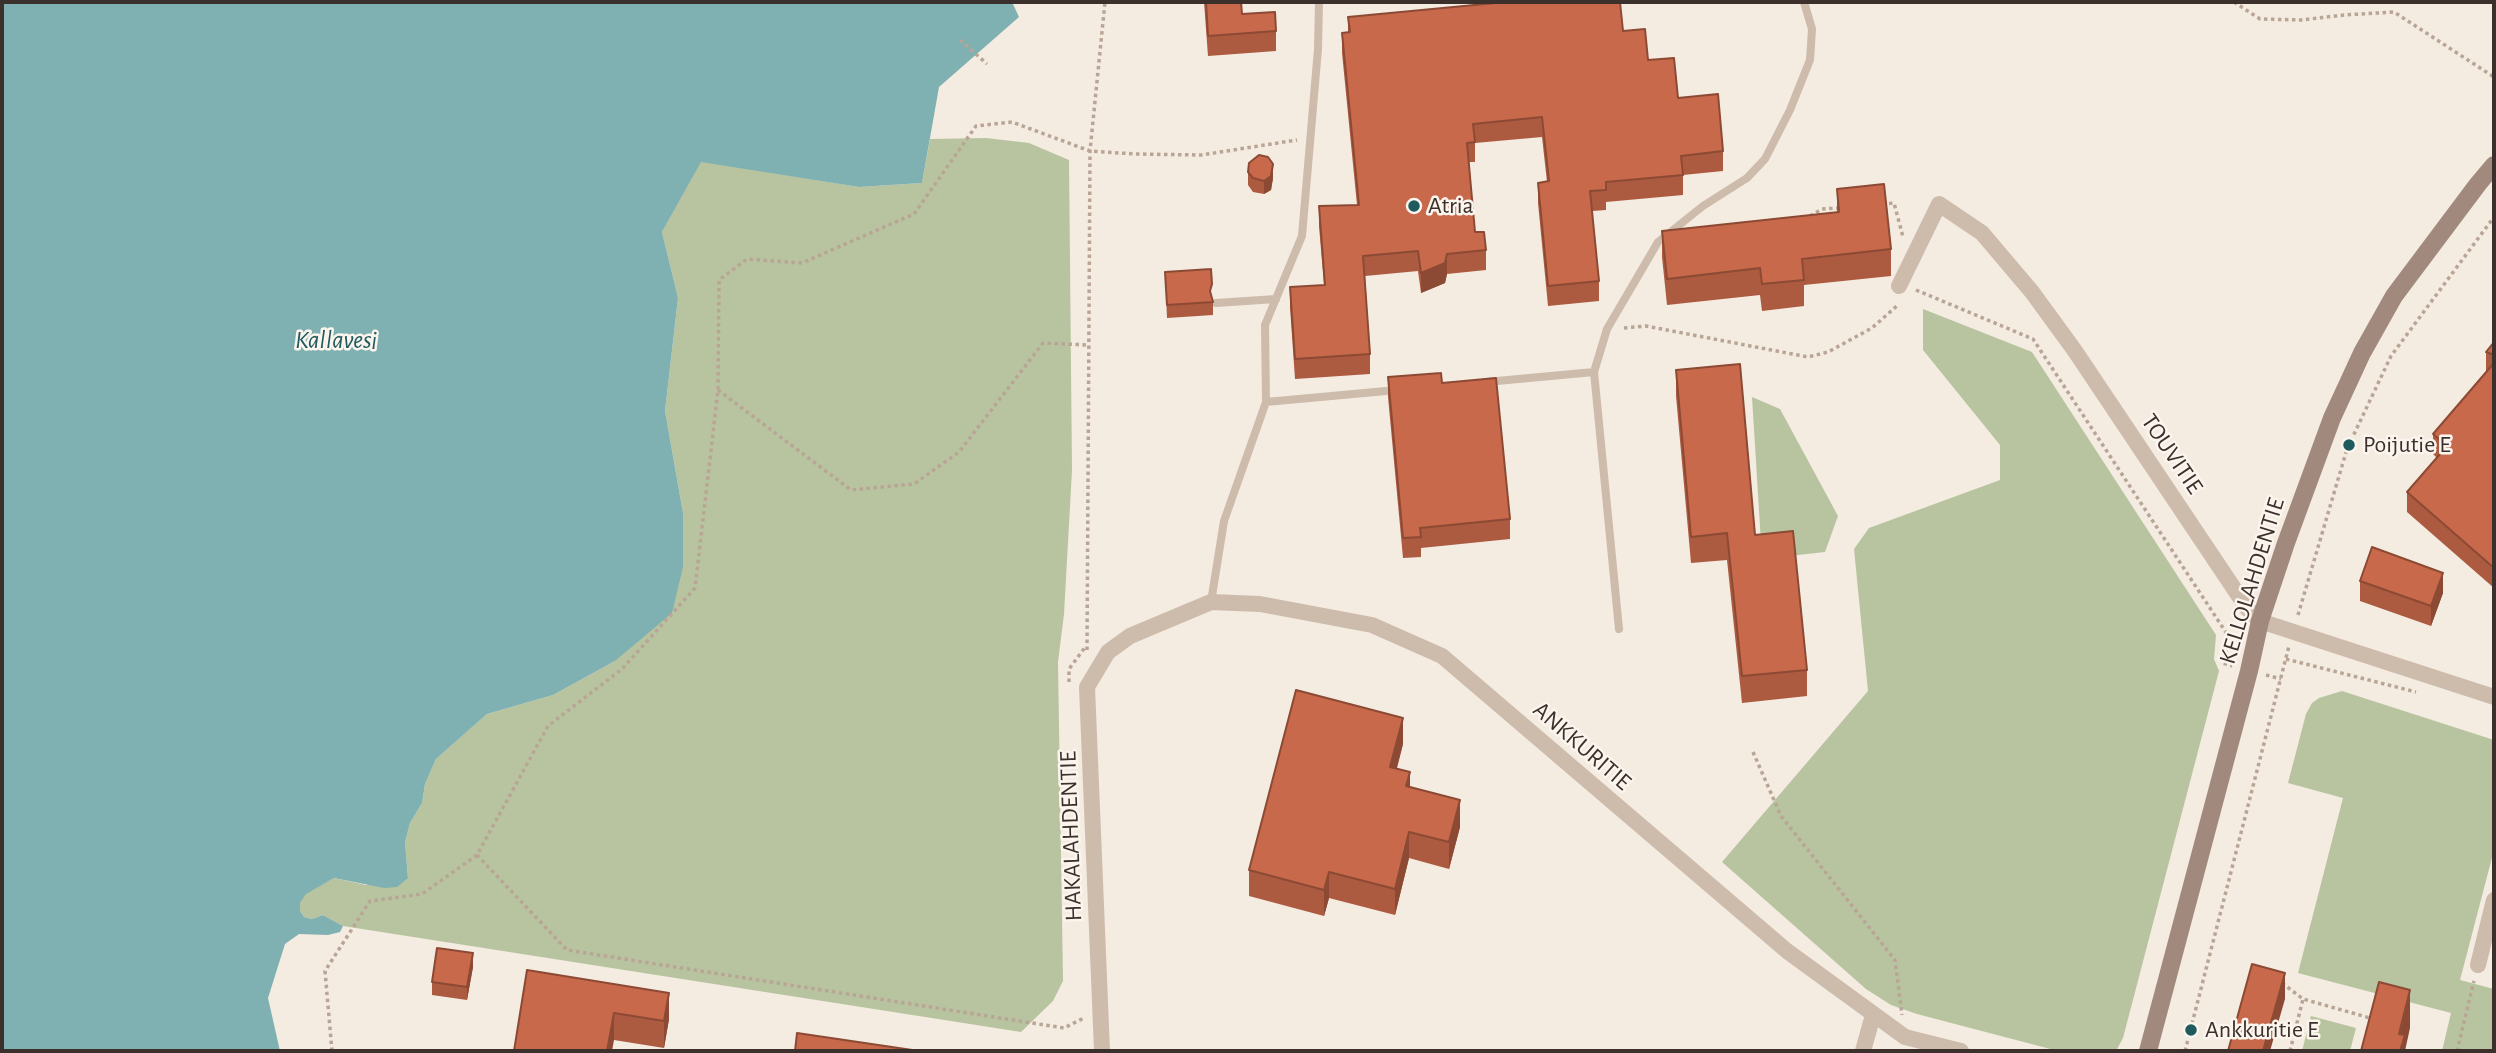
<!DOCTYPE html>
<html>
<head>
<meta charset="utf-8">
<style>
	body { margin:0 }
	#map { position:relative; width:2496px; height:1053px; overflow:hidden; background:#f4ebe1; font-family:"Alegreya Sans",sans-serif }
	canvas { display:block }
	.frame { position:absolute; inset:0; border:4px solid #3b302b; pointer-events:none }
</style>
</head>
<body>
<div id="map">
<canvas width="2496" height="1053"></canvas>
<div class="frame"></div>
</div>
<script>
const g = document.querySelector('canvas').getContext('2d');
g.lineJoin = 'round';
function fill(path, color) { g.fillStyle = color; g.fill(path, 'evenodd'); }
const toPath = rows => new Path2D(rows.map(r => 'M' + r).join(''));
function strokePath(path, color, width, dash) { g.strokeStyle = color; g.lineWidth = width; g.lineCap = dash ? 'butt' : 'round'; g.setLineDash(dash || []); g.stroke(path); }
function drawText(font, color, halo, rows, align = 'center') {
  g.font = font + ' "Alegreya Sans",sans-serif'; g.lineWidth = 5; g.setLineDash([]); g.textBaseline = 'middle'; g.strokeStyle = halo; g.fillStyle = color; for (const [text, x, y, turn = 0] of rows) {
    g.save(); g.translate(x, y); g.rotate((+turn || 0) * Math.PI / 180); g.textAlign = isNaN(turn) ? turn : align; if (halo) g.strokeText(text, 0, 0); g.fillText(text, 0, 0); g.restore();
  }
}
fill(toPath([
	[986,138,1029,143,1069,160,1072,470,1064,614,1058,662,1063,981,1053,1001,1021,1032,343,926,323,915,312,919,304,917,300,911,300,903,306,893,334,878,366,885,408,877,405,842,410,823,422,803,425,784,436,759,487,714,553,695,615,661,683,513,665,411,678,298,662,232,701,161,859,187,922,183,930,139],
	[1923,309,2032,352,2216,635,2214,659,2219,671,2123,1038,2116,1051,2058,1051,1917,1014,1891,1005,1866,989,1722,862,1868,691,1854,549,1869,528,2000,480,2000,445,1923,350],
	[1752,397,1780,409,1838,516,1825,552,1762,559],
	[2342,691,2494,740,2494,850,2460,980,2494,989,2494,1051,2442,1051,2451,1013,2298,973,2343,798,2288,783,2306,714,2312,703,2319,698],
	[2311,1016,2356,1028,2350,1051,2302,1051]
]), '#b8c4a0');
fill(toPath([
	[2,2,1012,2,1019,17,939,87,922,183,859,187,701,162,662,232,678,298,665,411,683,513,683,567,672,613,615,661,553,695,487,714,436,759,425,784,422,803,410,823,405,842,408,878,397,887,384,888,334,878,306,894,300,903,300,911,304,917,312,919,323,915,343,926,340,932,328,935,299,934,285,944,268,998,280,1051,2,1051]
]), '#7fb0b2');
strokePath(toPath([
	[2234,2,2260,19,2301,20,2344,15,2394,12,2494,77],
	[960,40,987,64],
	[1882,204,1894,203,1903,237],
	[1810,216,1822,209,1839,208],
	[1916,290,2033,339,2229,637,2223,663,2232,666],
	[1624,328,1646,326,1808,357,1828,352,1872,328,1899,304],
	[718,390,851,490,914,484,959,452,1043,343,1088,345],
	[2298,615,2347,449,2391,356,2494,217],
	[1087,650,1090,151,1105,2],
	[2286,659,2416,692],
	[2266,675,2281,679],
	[1069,682,1069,669,1086,646],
	[1753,752,1781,816,1895,960,1902,1015],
	[477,855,567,950,1064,1028,1084,1018],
	[2282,983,2303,999,2370,1018],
	[332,1051,325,971,370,901,422,894,477,855,548,726,622,669,695,588,718,390,719,280,747,259,802,263,914,214,976,126,1012,122,1090,151,1135,154,1201,155,1297,140],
	[2185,1051,2289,646],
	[2290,1051,2303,999],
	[2457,1051,2474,981]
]), '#b9a596', 3.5, [3.5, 3.5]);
strokePath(toPath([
	[1216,303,1276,299],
	[1486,382,1594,372],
	[1266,402,1265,325,1302,236,1318,49,1319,2],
	[1211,602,1224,521,1266,402,1397,390],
	[1619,629,1594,372,1607,329,1658,242,1703,206,1747,178,1765,159,1790,110,1810,60,1812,29,1804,2]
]), '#cdbbac', 8);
strokePath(toPath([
	[1899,286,1939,204,1982,233,2032,292,2075,351,2247,608,2260,621,2494,697],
	[2478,965,2494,900],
	[1102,1051,1087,687,1108,652,1130,636,1211,602,1260,604,1372,625,1442,656,1787,951,1905,1037,1961,1051],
	[1863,1051,1873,1015]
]), '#cdbbac', 16);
strokePath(toPath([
	[2148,1051,2249,671,2260,621,2286,543,2332,418,2362,353,2394,296,2478,184,2494,165]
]), '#a18a7d', 18);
fill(toPath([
	[1204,2,1241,2,1242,14,1276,31,1276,51,1208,56],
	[1348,17,1623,31,1723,151,1723,171,1683,175,1683,195,1606,202,1606,210,1592,211,1599,281,1599,301,1548,306,1538,203,1538,183,1547,182,1542,137,1475,143,1475,162,1469,162,1475,232,1486,250,1486,270,1447,274,1445,283,1421,293,1418,271,1365,276,1370,354,1370,374,1295,379,1290,307,1290,287,1324,285,1319,226,1319,206,1357,205,1342,53,1342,33,1348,32],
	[1248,172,1273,178,1271,190,1264,194,1253,192,1248,185],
	[1837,189,1891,249,1891,276,1804,285,1804,306,1762,311,1760,295,1667,305,1662,257,1662,231,1837,212],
	[1165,272,1212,298,1213,302,1213,315,1167,318],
	[2494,342,2494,588,2407,512,2407,492,2437,458,2433,454,2433,434,2487,372,2486,372,2486,352],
	[1676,370,1755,535,1807,670,1807,696,1742,703,1727,560,1691,563,1676,396],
	[1388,377,1442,383,1510,519,1510,539,1421,548,1421,557,1403,558,1388,397],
	[2360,581,2443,593,2431,626,2360,601],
	[1403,744,1397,768,1410,787,1460,827,1449,869,1409,858,1395,915,1329,898,1324,916,1249,896,1249,870],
	[473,967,467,1000,432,995,432,982],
	[527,970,669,1019,664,1048,614,1040]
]), '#ac5a40');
fill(toPath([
	[1273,164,1273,178,1271,190,1264,194,1264,181],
	[1447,254,1447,274,1445,283,1421,293,1421,273],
	[2443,573,2443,593,2431,626,2431,606],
	[1403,718,1403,744,1390,793,1390,767],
	[1410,772,1410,798,1406,786],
	[1460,800,1460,827,1449,869,1449,842],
	[1409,832,1409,858,1395,915,1395,889],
	[1329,872,1329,898,1324,916,1324,890],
	[473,953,473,967,467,1000,467,987],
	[2285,973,2285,999,2270,1051,2263,1051],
	[2410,990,2410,1028,2405,1051,2399,1051,2399,1034],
	[669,993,669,1019,664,1048,664,1021],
	[614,1013,614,1040,612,1051,607,1051]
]), '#8c4a34');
const building = toPath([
	[1206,2,1241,2,1242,14,1275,12,1276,31,1208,36,1206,2],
	[1506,2,1620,2,1623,31,1645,29,1648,60,1674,58,1678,98,1718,94,1723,151,1681,156,1683,175,1606,182,1606,190,1590,191,1599,281,1548,286,1538,183,1549,181,1542,117,1473,124,1475,142,1467,143,1475,232,1484,232,1486,250,1447,254,1445,263,1421,273,1418,251,1363,256,1370,354,1295,359,1290,287,1325,285,1319,206,1359,205,1342,33,1350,32,1348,17,1506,2],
	[1259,155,1268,157,1273,164,1271,176,1264,181,1253,178,1248,172,1249,163,1259,155],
	[1884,184,1891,249,1802,259,1804,280,1762,284,1760,268,1667,279,1662,231,1839,212,1837,189,1884,184],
	[1211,269,1212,284,1210,291,1213,302,1167,305,1165,272,1211,269],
	[2494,342,2494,355,2486,352,2494,342],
	[2494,363,2494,568,2407,492,2447,446,2433,434,2494,363],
	[1740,364,1755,535,1793,531,1807,670,1742,676,1727,533,1691,537,1676,370,1740,364],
	[1441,373,1442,383,1496,378,1510,519,1420,528,1421,537,1403,538,1388,377,1441,373],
	[2372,547,2443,573,2431,606,2360,581,2372,547],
	[1296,690,1403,718,1390,767,1410,772,1406,786,1460,800,1449,842,1409,832,1395,889,1329,872,1324,890,1249,870,1296,690],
	[437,948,473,953,467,987,432,982,437,948],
	[2252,964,2285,973,2263,1051,2228,1051,2252,964],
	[527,970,669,993,664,1021,614,1013,607,1051,514,1051,527,970],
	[2379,982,2410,990,2399,1034,2405,1035,2400,1051,2361,1051,2379,982],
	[797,1033,919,1051,795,1051,797,1033]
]);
fill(building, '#c8694b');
strokePath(building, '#8c4a34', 2);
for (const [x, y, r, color] of [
	[1414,206,7,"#1f5a5e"],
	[2349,445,7,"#1f5a5e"],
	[2191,1030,7,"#1f5a5e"]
]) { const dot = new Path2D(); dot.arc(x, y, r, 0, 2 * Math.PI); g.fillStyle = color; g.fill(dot); strokePath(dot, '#fbf5ee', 2.5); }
drawText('24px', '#3b302b', '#fbf5ee', [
	["Atria",1428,206],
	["Poijutie E",2363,445],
	["Ankkuritie E",2205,1030]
], 'left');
drawText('24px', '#3b302b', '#fbf5ee', [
	["TOUVITIE",2172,454,56],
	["KELLOLAHDENTIE",2252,581,-73],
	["ANKKURITIE",1582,746,41],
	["HAKALAHDENTIE",1071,836,-92]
]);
drawText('italic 26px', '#1f5a5e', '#fbf5ee', [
	["Kallavesi",336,340]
]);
</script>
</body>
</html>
